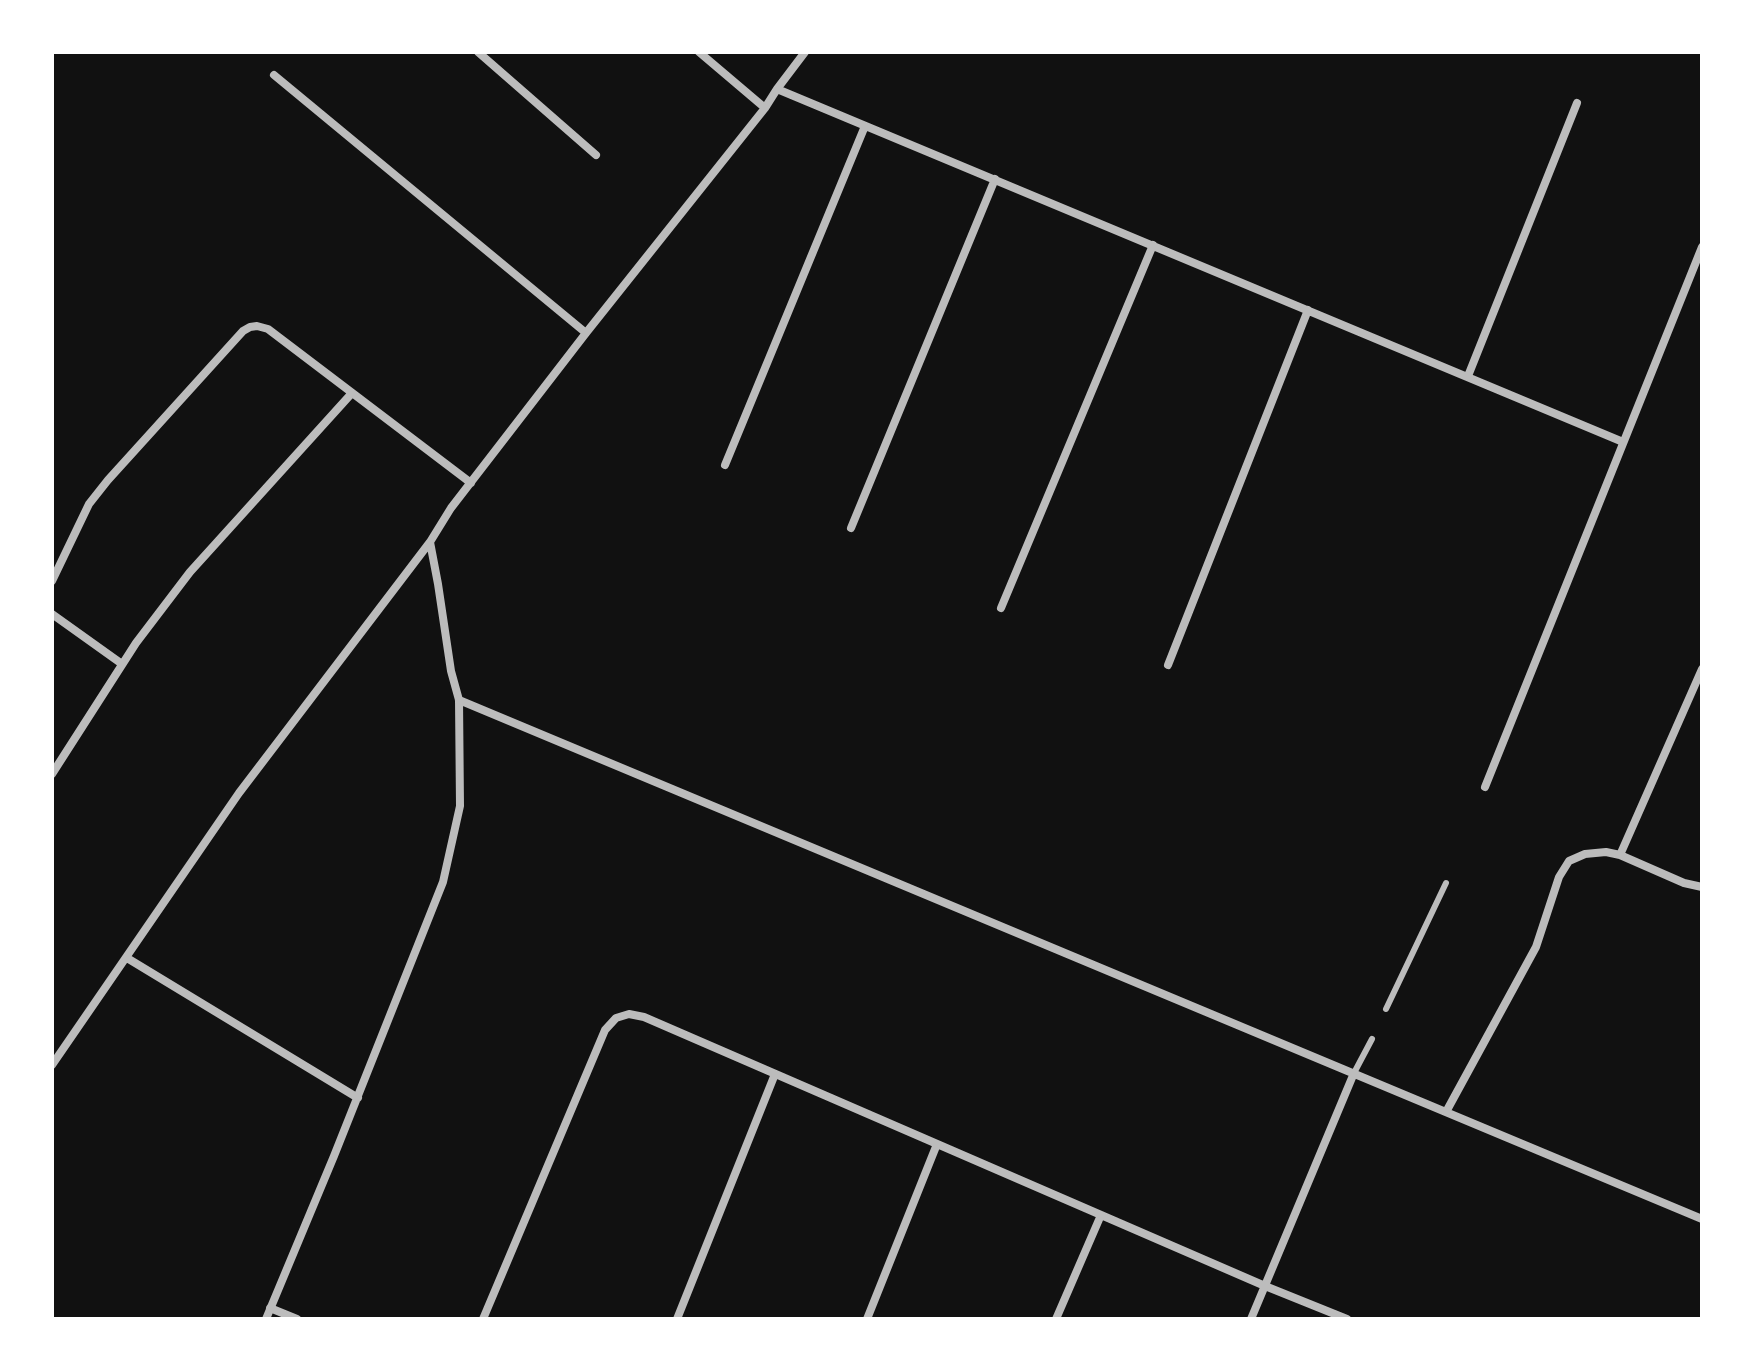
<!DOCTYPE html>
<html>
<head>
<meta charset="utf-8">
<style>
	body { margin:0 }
	#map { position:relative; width:1754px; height:1371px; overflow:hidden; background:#111; font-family:Mulish,sans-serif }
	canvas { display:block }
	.frame { position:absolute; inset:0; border:54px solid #fff; pointer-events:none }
</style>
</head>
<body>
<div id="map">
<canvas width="1754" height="1371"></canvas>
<div class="frame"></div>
</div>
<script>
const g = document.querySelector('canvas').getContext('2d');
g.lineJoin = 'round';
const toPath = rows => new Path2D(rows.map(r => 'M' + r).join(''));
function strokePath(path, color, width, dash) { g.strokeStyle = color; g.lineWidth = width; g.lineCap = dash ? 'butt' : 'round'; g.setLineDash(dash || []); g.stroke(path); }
strokePath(toPath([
	[1386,1009,1446,883],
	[1354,1073,1372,1039]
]), '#bcbcbc', 6);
strokePath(toPath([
	[478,52,596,155],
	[699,52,765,108],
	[274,75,586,333],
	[777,89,1623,442],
	[1468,376,1577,103],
	[725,465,865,126],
	[851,528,995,179],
	[52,581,89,504,108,480,243,331,250,327,257,326,268,329,471,483],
	[1001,608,1153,245],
	[52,614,122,664],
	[1168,665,1308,310],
	[459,700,1702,1219],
	[52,774,136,643,190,572,352,393],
	[1485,787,1702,247],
	[1620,855,1702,669],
	[127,958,358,1098],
	[52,1065,239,793,430,542],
	[1446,1112,1536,947,1559,877,1569,861,1585,854,1606,852,1620,855,1684,883,1702,887],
	[270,1308,297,1319],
	[266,1319,334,1156,443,882,460,806,459,700,451,671,438,584,430,542,451,508,586,333,765,108,777,89,805,52],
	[483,1319,605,1030,616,1018,629,1014,644,1017,1265,1286,1347,1319],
	[677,1319,775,1074],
	[867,1319,937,1144],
	[1056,1319,1101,1215],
	[1251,1319,1354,1073]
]), '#bcbcbc', 8);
</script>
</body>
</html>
